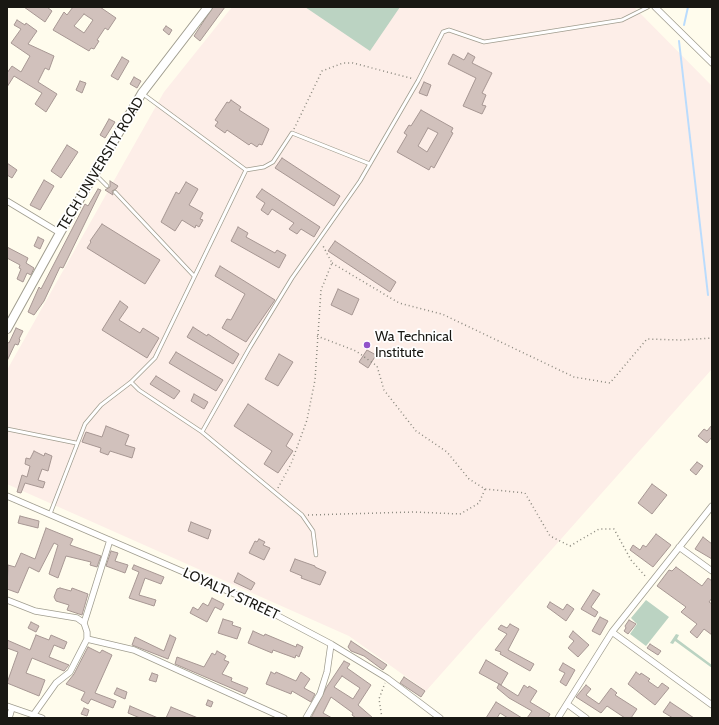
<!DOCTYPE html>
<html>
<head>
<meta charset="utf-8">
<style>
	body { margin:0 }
	#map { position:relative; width:719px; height:725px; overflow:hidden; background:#fffced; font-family:Cabin,sans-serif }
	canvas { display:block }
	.frame { position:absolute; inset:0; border:8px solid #191813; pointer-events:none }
</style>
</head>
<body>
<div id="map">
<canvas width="719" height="725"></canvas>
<div class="frame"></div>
</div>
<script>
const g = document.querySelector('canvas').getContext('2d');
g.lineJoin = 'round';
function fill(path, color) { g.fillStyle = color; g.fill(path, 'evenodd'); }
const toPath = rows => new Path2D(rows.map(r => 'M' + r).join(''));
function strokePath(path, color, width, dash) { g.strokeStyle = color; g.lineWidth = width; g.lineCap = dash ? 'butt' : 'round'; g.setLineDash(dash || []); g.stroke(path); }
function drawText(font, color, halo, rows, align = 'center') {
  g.font = font + ' Cabin,sans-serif'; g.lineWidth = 3.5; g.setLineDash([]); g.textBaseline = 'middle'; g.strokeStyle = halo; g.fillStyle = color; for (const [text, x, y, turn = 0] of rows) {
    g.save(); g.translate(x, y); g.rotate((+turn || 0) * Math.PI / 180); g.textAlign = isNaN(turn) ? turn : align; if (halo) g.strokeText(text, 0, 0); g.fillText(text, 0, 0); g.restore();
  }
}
fill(toPath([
	[232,7,634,7,712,86,712,369,426,691,349,636,7,484,7,370,164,92]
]), '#fdeee8');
fill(toPath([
	[305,7,400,7,370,51],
	[646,600,669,617,646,646,630,634,637,624,631,618],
	[676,634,679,635,677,639,712,665,712,668,675,641,673,644,670,643]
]), '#bbd3c2');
strokePath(toPath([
	[684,25,688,7],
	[679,41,708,295]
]), '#badcfd', 2);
const building = toPath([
	[24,7,47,7,52,11,45,22,24,7],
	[73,7,100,7,116,18,108,30,105,28,97,40,99,41,94,49,91,48,89,51,53,30,64,12,67,15,73,7],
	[84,14,93,20,84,33,74,26,84,14],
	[213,7,225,7,200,41,194,36,213,7],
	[17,20,25,25,26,23,37,31,28,44,54,56,49,70,45,68,38,82,57,94,46,112,35,104,42,93,14,76,7,87,7,73,12,66,21,72,30,56,11,43,21,29,14,25,17,20],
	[166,26,172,30,169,35,163,30,166,26],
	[468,53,475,57,472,63,492,73,482,93,486,95,482,105,486,106,482,114,463,106,476,78,448,64,453,54,464,60,468,53],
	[122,57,129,61,118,80,111,76,122,57],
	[134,77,141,81,137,88,130,84,134,77],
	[80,81,86,83,82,93,76,90,80,81],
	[424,82,431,85,427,96,419,93,424,82],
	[231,100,241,107,239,110,269,129,262,145,259,144,257,147,251,143,249,145,227,130,225,133,215,126,218,122,215,120,227,102,229,103,231,100],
	[421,110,453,128,451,132,453,133,434,168,431,166,429,170,397,152,407,135,404,133,409,125,411,126,421,110],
	[428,128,438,133,427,152,418,146,428,128],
	[109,119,115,122,105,138,100,135,109,119],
	[67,145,78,152,61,178,51,171,67,145],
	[282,158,340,196,334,206,275,168,282,158],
	[7,163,17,170,12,178,7,175,7,163],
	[44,180,54,186,40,210,30,205,44,180],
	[110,181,118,186,116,189,112,191,113,195,105,190,110,187,110,181],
	[186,182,198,189,189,205,203,213,200,219,203,220,199,227,196,225,195,228,182,220,175,231,161,222,176,192,179,194,186,182],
	[98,189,101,190,66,262,63,268,60,267,44,301,34,315,28,312,39,287,41,289,85,204,88,206,98,189],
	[262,189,320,227,314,237,301,229,297,234,289,229,294,223,272,209,268,215,261,210,265,203,256,197,262,189],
	[102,224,160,260,145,284,87,248,91,242,90,241,102,224],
	[238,227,248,233,246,237,275,253,277,250,286,255,279,268,231,241,238,227],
	[38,237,44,240,40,249,34,246,38,237],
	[335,241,396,282,390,292,328,251,335,241],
	[7,247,28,258,26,263,34,268,31,275,27,273,23,282,17,279,21,269,19,268,20,265,7,258,7,247],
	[220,266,275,300,246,342,222,328,227,319,231,320,245,294,215,276,220,266],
	[338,289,359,299,352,315,331,305,338,289],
	[120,301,128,307,119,320,140,333,143,328,159,338,147,358,102,330,120,301],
	[193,327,207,336,208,334,239,354,233,364,187,337,193,327],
	[16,328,23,331,19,339,20,340,18,345,15,344,7,361,7,342,9,343,16,328],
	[367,350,376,355,368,368,359,362,367,350],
	[176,352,223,380,216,391,169,363,176,352],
	[279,354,293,362,278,386,265,379,279,354],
	[156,376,180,391,174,399,150,384,156,376],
	[194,394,208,402,204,409,191,401,194,394],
	[248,404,293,434,286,446,293,451,278,473,264,464,272,451,234,426,248,404],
	[712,425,712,437,707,443,698,436,704,429,707,431,712,425],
	[106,426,129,435,125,445,135,448,132,458,110,451,108,455,100,452,101,448,82,442,86,432,102,437,106,426],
	[34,451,44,456,45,453,52,456,48,471,42,469,38,480,45,482,43,488,25,483,21,493,17,492,22,475,27,477,30,466,25,464,26,458,30,459,34,451],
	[697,462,703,466,696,475,690,470,697,462],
	[652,484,667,495,652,514,638,503,652,484],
	[20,516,39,521,38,528,18,523,20,516],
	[191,522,211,530,208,539,188,531,191,522],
	[46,528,73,539,70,545,101,556,97,567,90,565,91,562,66,556,58,578,49,574,58,545,54,543,39,572,29,567,18,593,7,589,8,565,15,567,21,553,35,559,46,528],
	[656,534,671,545,653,567,630,550,633,545,640,550,643,545,646,547,656,534],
	[703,537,712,544,712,559,695,549,703,537],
	[259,539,265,542,263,545,270,548,264,560,249,553,255,541,257,542,259,539],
	[111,551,118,553,115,561,128,565,125,573,106,566,111,551],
	[295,559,315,566,315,567,326,572,320,585,301,578,302,576,290,571,295,559],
	[134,565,164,577,161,584,145,578,139,595,156,600,154,606,129,598,139,572,132,569,134,565],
	[676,567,702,586,708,578,712,581,712,598,709,602,712,604,712,635,704,629,697,638,690,632,697,624,681,612,686,607,657,586,669,570,672,571,676,567],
	[238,573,255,583,251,590,234,582,238,573],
	[60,588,71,591,72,588,88,594,82,615,67,610,69,605,56,601,54,597,57,589,60,588],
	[593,590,600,594,591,607,598,612,595,617,581,609,593,590],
	[212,598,224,604,221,610,215,607,207,622,190,613,193,607,198,610,203,603,208,606,212,598],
	[550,602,563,610,567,604,574,609,566,621,547,607,550,602],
	[600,617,608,621,600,635,592,631,600,617],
	[223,619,233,622,232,625,241,628,237,639,218,633,223,619],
	[629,620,636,624,628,634,624,631,626,628,625,626,629,620],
	[31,622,39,626,36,632,28,628,31,622],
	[510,624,519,629,508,650,534,664,530,671,500,654,501,652,495,650,507,634,498,629,501,625,507,628,510,624],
	[253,631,264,636,265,634,296,647,297,644,303,647,299,657,296,655,295,658,273,650,272,653,248,643,253,631],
	[573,631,589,645,578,657,568,648,574,641,569,637,573,631],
	[36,635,49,640,51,635,67,642,64,649,54,645,49,657,69,665,64,671,32,658,26,673,45,680,39,696,7,683,18,652,7,648,7,640,30,650,36,635],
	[170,635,176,638,168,659,132,645,135,637,164,651,170,635],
	[351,641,387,665,383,670,364,656,351,651,348,647,351,641],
	[650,644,661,651,658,655,647,648,650,644],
	[88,647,100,653,102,650,112,655,95,693,116,701,113,708,91,699,88,704,81,700,85,692,66,684,74,674,88,647],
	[217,651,226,656,224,660,229,662,222,674,232,678,231,681,248,688,245,694,175,664,177,657,204,667,212,653,215,655,217,651],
	[486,660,508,673,501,685,479,673,486,660],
	[344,661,350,664,347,668,371,685,358,705,373,718,356,718,352,715,353,713,331,697,323,713,332,718,311,718,326,688,344,661],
	[342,676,360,688,353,699,334,687,342,676],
	[563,663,575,670,566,686,560,682,565,673,559,670,563,663],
	[271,672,275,674,276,672,296,681,301,672,310,679,304,688,315,694,311,702,292,691,291,694,266,684,271,672],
	[636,672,640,675,641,673,650,679,648,681,658,688,662,683,669,688,655,705,628,684,636,672],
	[152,673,158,675,156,682,149,680,152,673],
	[404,677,425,691,421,697,400,683,404,677],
	[499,684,518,696,524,685,528,688,529,686,537,691,530,702,550,714,548,718,527,718,532,711,509,698,497,688,499,684],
	[586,685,591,689,586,695,599,704,611,688,617,693,615,695,637,709,631,718,625,718,607,706,601,713,576,697,586,685],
	[117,688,127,692,125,699,114,694,117,688],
	[208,700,213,702,211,707,206,705,208,700],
	[496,702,522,718,508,718,500,713,497,718,486,718,496,702],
	[670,702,694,718,673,718,663,712,670,702],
	[130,706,158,718,140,718,128,713,130,706],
	[171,707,198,718,166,718,171,707],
	[84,708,89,710,87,716,81,714,84,708]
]);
fill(building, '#d1c1bc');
strokePath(building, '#a79793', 1);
const lane = toPath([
	[143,94,246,170,264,167,273,162,292,133,370,164],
	[95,174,107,186],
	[115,192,194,276],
	[131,382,139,390,202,432,250,347,292,278,360,181,418,81,443,32,449,30,484,42,622,20,648,7],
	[7,429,76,443],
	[202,432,302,515,313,531,316,555],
	[50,514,85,424,101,405,131,382,155,358,246,170]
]);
const street = toPath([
	[655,7,712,63],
	[7,201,60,233],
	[7,496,244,598,331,644,387,678,440,718],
	[679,547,712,571],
	[7,600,35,611,77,618,84,623,87,632,87,639,70,672,56,683,34,714],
	[84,623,110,540],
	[612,632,712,705],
	[87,639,134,650,284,718],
	[567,704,586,718],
	[7,706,42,718],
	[9,718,12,708],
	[306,718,320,694,327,672,331,644],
	[558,718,612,632,712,506]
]);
const secondary = toPath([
	[7,329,60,233,142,93,208,7]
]);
strokePath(lane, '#a09d8f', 4.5);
strokePath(street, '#a09d8f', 7);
strokePath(secondary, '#a09d8f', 10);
strokePath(toPath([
	[294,129,322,71,343,63,353,63,414,79],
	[332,263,399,303,442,314,574,377,610,383,647,339,681,340,712,338],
	[317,336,356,351,377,366,384,390,416,431,447,452,469,479,485,489,525,493,550,536,570,546,599,529,614,529,631,560,647,578],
	[278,488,291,464,307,420,315,380,321,290,332,263,322,244],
	[308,515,414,512,460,514,479,503,485,489],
	[382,718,379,699,385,683]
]), '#8b897f', 1.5, [1, 3]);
strokePath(lane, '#fff', 3);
strokePath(street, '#fff', 5.5);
strokePath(secondary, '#fff', 8);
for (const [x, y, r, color] of [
	[367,345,4,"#9153ca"]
]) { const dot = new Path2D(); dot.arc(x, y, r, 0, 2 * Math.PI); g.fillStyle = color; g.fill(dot); strokePath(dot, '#fff', 1.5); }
drawText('14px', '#191813', '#fff', [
	["TECH UNIVERSITY ROAD",101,164,-59],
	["LOYALTY STREET",231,594,25]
]);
drawText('14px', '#191813', '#fff', [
	["Wa Technical",375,337],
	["Institute",375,353]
], 'left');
</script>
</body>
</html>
